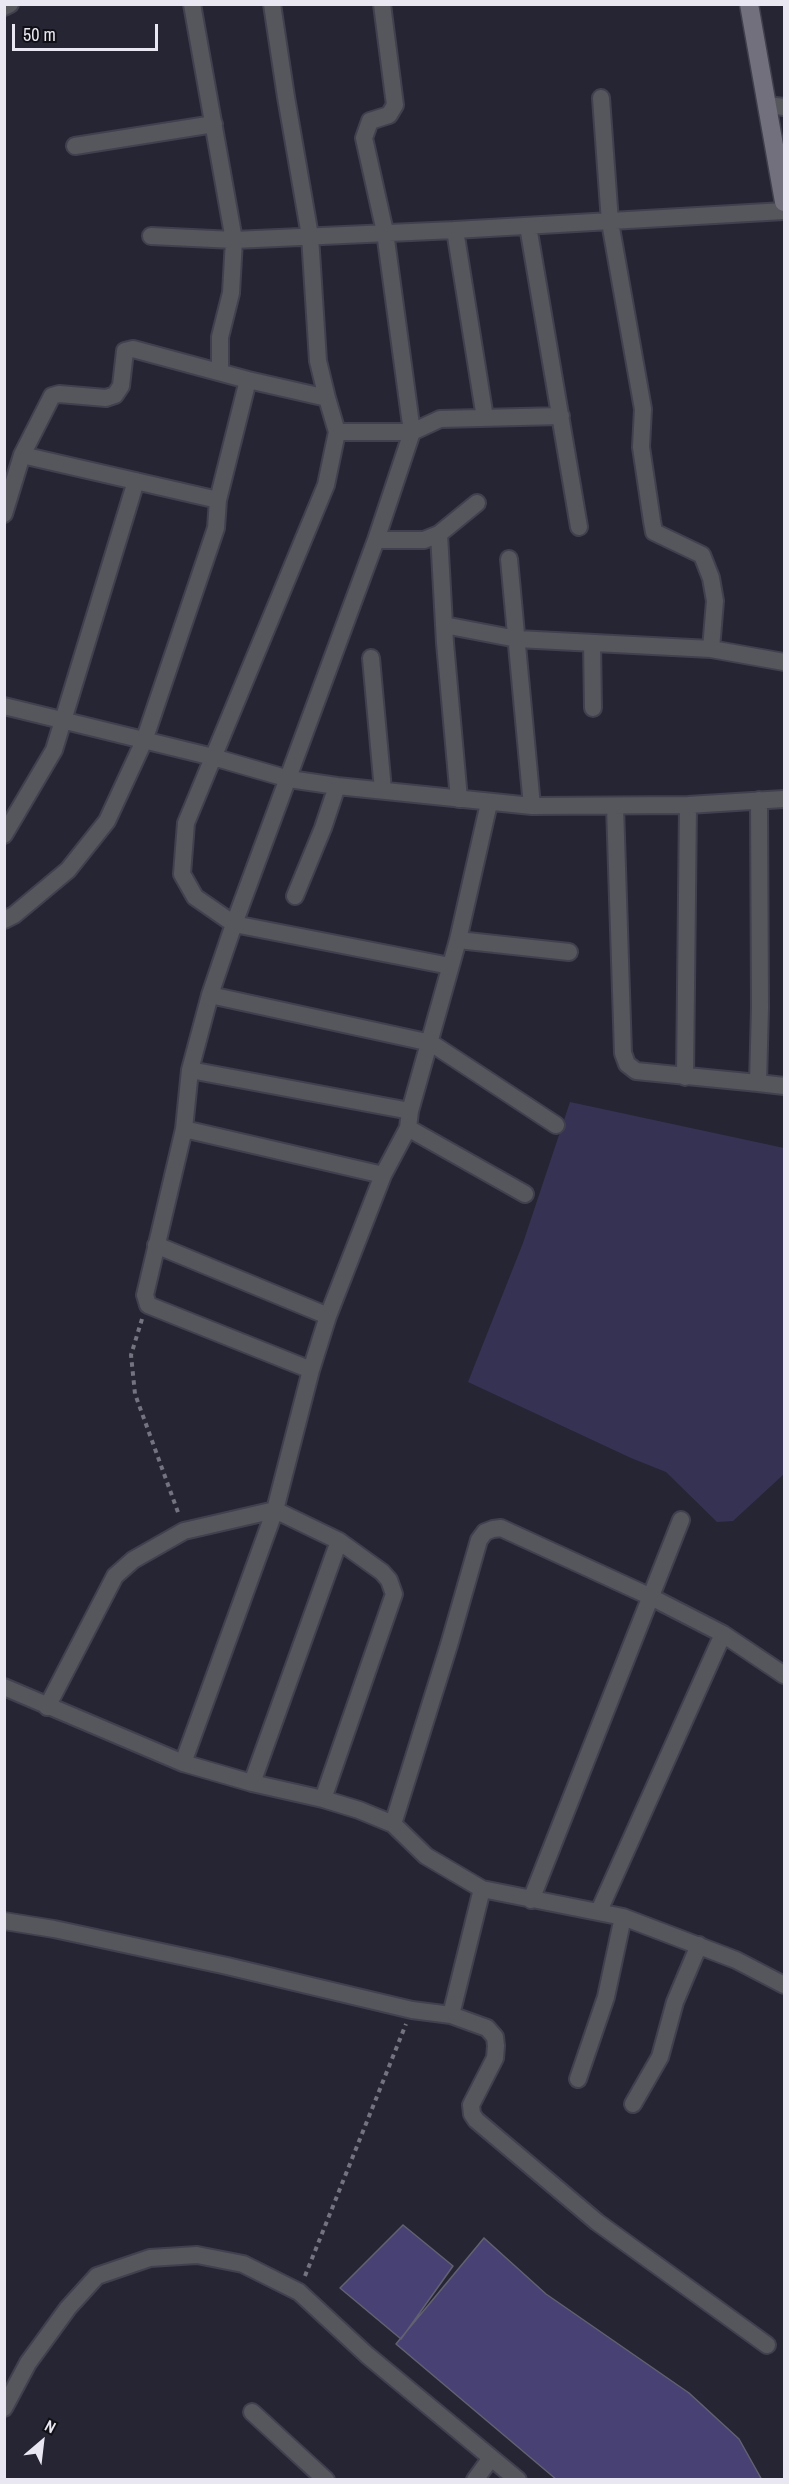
<!DOCTYPE html>
<html>
<head>
<meta charset="utf-8">
<style>
	body { margin:0 }
	#map { position:relative; width:789px; height:2484px; overflow:hidden; background:#262534; font-family:"Archivo Narrow",sans-serif }
	canvas { display:block }
	.frame { position:absolute; inset:0; border:6px solid #e9e8f2; pointer-events:none }
	.north { position:absolute; left:12px; top:2412px; width:60px; height:60px; -webkit-text-stroke:4px #0f0f15; paint-order:stroke; rotate:28deg; font-size:16px; font-weight:700; line-height:24px; text-align:center; color:#e9e8f2 }
	.north::after { content:''; display:block; margin:auto; width:21px; height:27px; background:#e9e8f2; clip-path:polygon(50% 0,100% 100%,50% 72%,0 100%) }
	.scale { position:absolute; left:12px; top:24px; width:146px; height:27px; box-sizing:border-box; border:3px solid #e9e8f2; border-top:0; padding-left:8px; font-size:18px; line-height:21px; white-space:nowrap; color:#e9e8f2; -webkit-text-stroke:4px #0f0f15; paint-order:stroke }
</style>
</head>
<body>
<div id="map">
<canvas width="789" height="2484"></canvas>
<div class="frame"></div>
<div class="north">N</div>
<div class="scale">50 m</div>
</div>
<script>
const g = document.querySelector('canvas').getContext('2d');
g.lineJoin = 'round';
function fill(path, color) { g.fillStyle = color; g.fill(path, 'evenodd'); }
const toPath = rows => new Path2D(rows.map(r => 'M' + r).join(''));
function strokePath(path, color, width, dash) { g.strokeStyle = color; g.lineWidth = width; g.lineCap = dash ? 'butt' : 'round'; g.setLineDash(dash || []); g.stroke(path); }
fill(toPath([
	[570,1102,784,1148,784,1474,733,1521,717,1522,666,1472,631,1458,468,1382,523,1243]
]), '#363253');
const building = toPath([
	[403,2225,453,2266,401,2339,340,2288,403,2225],
	[484,2238,546,2294,689,2393,739,2439,762,2480,557,2480,396,2344,484,2238]
]);
fill(building, '#474174');
strokePath(building, '#626172', 1.5);
const minor = toPath([
	[192,4,234,240,231,293,220,337,220,372],
	[272,4,286,97,310,236,318,361,327,398],
	[4,7,10,4],
	[601,98,610,222,643,409,641,447,652,521,654,532,702,555,711,578,715,601,711,649],
	[767,105,784,107],
	[75,146,214,124],
	[528,226,579,527],
	[455,230,485,418],
	[151,236,234,240,455,230,784,211],
	[337,432,412,432,440,419,561,416],
	[22,455,218,500],
	[4,514,22,455,52,396,59,394,106,398,115,395,121,386,125,351,133,349,248,380,327,398,337,432,326,485,186,823,182,874,195,897,234,924,450,966],
	[439,534,445,643,459,799],
	[376,540,424,540,439,534,477,503],
	[509,559,532,806],
	[444,625,517,639,711,649,784,662],
	[592,643,593,708],
	[371,658,383,790],
	[4,706,213,757,289,779,337,786,532,806,688,805,784,799],
	[615,806,623,1053,627,1064,636,1071,758,1083,760,1008,759,800],
	[4,835,54,750,136,481],
	[295,896,323,828,337,786],
	[4,920,14,915,68,870,107,821,144,741,216,528,218,500,248,380],
	[458,940,569,952],
	[210,995,431,1043,556,1125],
	[190,1070,410,1111],
	[685,1077,688,805],
	[758,1083,784,1086],
	[408,1128,525,1194],
	[184,1129,383,1175],
	[156,1245,328,1316],
	[311,1370,148,1305,145,1295,184,1129,190,1070,210,995,234,924,376,540,412,432,385,232,364,138,370,121,389,115,395,105,382,4],
	[4,1687,183,1763,252,1783,323,1799,359,1810,393,1824,426,1856,482,1889,623,1917,736,1960,784,1985],
	[47,1707,115,1576,133,1560,184,1531,275,1510,339,1541,382,1572,389,1580,394,1594,323,1799],
	[183,1763,275,1510,311,1370,328,1316,383,1175,408,1128,410,1111,458,940,489,803],
	[252,1783,339,1541],
	[393,1824,449,1645,479,1540,485,1532,493,1529,501,1528,649,1596,723,1634,784,1675],
	[531,1900,681,1520],
	[599,1911,723,1634],
	[4,1921,54,1929,227,1966,412,2010,451,2015,487,2028,495,2037,496,2046,495,2058,471,2105,472,2114,476,2120,597,2222,767,2345],
	[451,2015,482,1889],
	[578,2079,606,1997,623,1917],
	[633,2104,660,2057,675,2002,699,1945],
	[4,2408,28,2363,68,2308,97,2276,150,2258,197,2255,243,2264,299,2292,367,2355,518,2480],
	[252,2412,326,2480],
	[475,2480,491,2458]
]);
const secondary = toPath([
	[749,4,784,202]
]);
strokePath(minor, '#41404f', 20);
strokePath(secondary, '#41404f', 21);
strokePath(toPath([
	[142,1319,131,1355,135,1394,179,1515],
	[305,2276,406,2024]
]), '#747380', 4, [4.5, 4.5]);
strokePath(minor, '#56565d', 16);
strokePath(secondary, '#71707c', 18);
</script>
</body>
</html>
